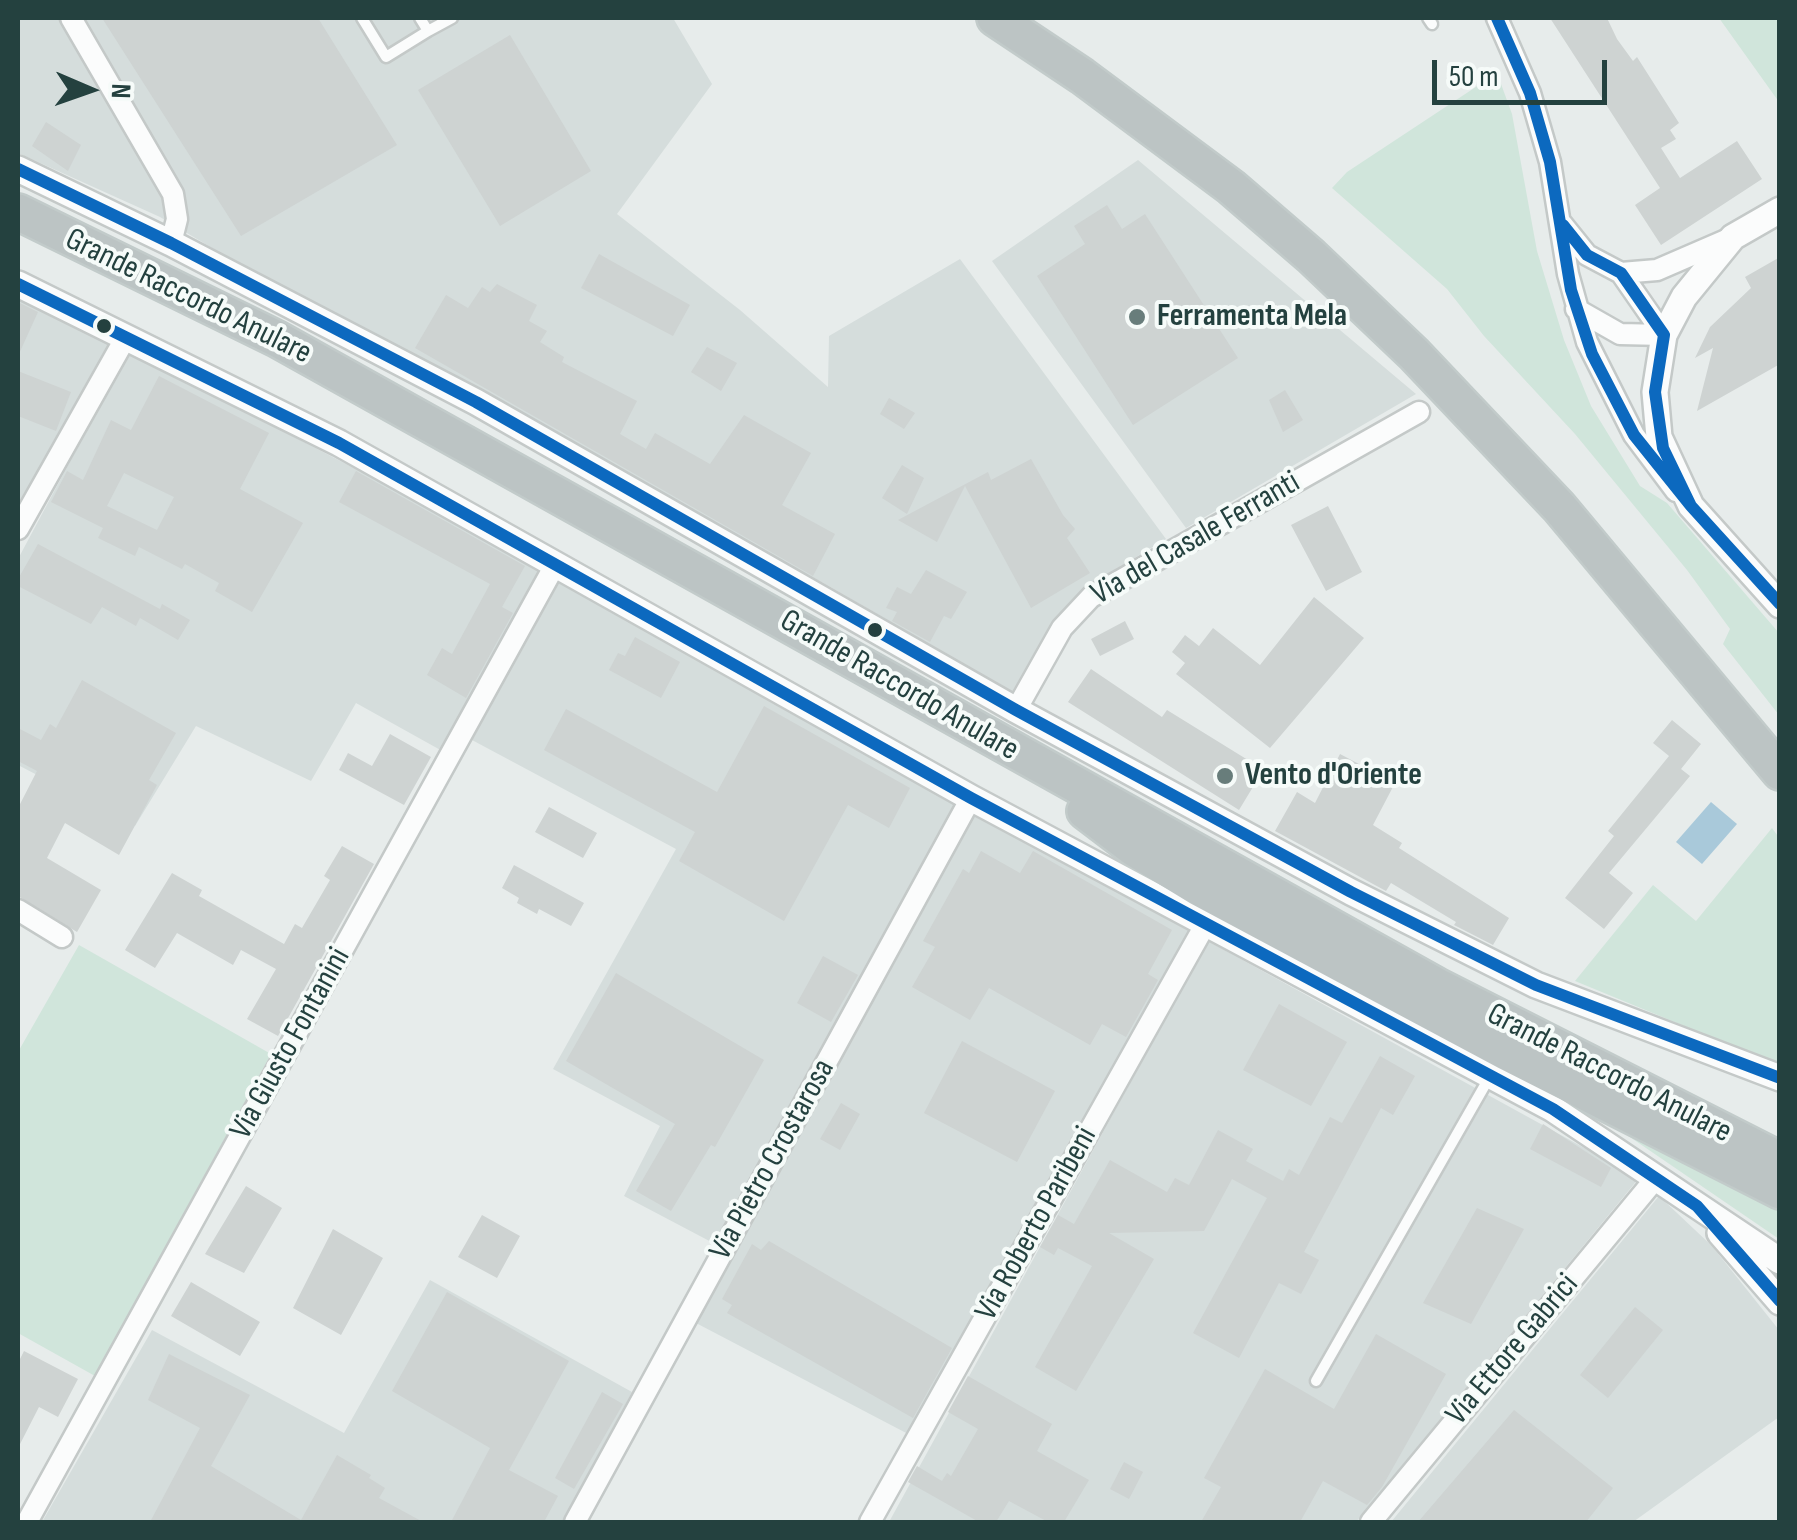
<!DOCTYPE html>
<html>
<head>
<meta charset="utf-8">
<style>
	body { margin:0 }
	#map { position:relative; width:1797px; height:1540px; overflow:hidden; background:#e7eceb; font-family:"Sofia Sans Condensed",sans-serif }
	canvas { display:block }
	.frame { position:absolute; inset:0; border:20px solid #24413f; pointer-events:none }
	.north { position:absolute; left:40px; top:40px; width:100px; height:100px; -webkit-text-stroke:8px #f6fbf9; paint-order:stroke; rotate:92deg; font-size:28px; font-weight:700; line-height:40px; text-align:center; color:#24413f }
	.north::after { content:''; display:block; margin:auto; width:35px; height:45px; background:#24413f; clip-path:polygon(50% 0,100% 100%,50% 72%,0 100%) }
	.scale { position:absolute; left:1432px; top:60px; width:175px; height:45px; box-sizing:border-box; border:5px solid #24413f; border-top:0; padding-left:12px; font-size:30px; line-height:35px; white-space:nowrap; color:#24413f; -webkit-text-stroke:8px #f6fbf9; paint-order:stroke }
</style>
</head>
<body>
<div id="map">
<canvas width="1797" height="1540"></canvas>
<div class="frame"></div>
<div class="north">N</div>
<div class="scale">50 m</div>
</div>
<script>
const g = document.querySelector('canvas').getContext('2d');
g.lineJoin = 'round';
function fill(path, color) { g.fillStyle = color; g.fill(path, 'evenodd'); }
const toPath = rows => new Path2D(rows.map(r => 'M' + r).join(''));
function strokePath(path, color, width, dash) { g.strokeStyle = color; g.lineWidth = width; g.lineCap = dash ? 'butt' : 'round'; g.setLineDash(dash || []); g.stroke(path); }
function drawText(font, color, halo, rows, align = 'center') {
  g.font = font + ' "Sofia Sans Condensed",sans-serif'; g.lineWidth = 8; g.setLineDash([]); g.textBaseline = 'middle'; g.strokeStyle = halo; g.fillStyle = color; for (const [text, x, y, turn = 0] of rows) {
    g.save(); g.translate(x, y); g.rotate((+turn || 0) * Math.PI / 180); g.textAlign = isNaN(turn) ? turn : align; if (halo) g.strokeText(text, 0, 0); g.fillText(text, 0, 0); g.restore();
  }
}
fill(toPath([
	[18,18,673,18,712,84,617,214,740,310,828,387,829,336,960,259,1166,539,1088,586,1054,624,1016,694,827,585,234,261,160,217,18,153],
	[1138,160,1416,394,1186,528,992,261],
	[18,294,115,339,18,511],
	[129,351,542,566,444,752,356,703,311,781,196,726,135,826,18,765,18,559],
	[559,579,962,801,717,1245,624,1196,660,1126,553,1069,676,849,472,740],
	[975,812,1189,931,910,1435,696,1323],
	[1208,941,1639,1178,1356,1522,889,1522],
	[1659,1196,1712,1246,1779,1330,1779,1417,1633,1522,1391,1522],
	[430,1280,632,1392,562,1522,42,1522,152,1330,344,1433]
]), '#d5dddc');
fill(toPath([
	[1719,18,1779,18,1779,102],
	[1497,73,1512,114,1537,251,1564,340,1591,406,1640,486,1667,503,1779,633,1779,715,1723,644,1730,629,1687,570,1575,434,1484,336,1447,289,1332,188,1347,172],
	[1772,828,1780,839,1779,1065,1575,981,1653,885,1696,921],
	[79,945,271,1054,95,1376,18,1333,18,1052],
	[1608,1122,1779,1207,1779,1239]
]), '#d0e5db');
fill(toPath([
	[1711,802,1737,824,1702,864,1676,842]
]), '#a9c9da');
fill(toPath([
	[102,18,318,18,397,145,241,236],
	[1550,18,1607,18,1617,39,1633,61,1637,57,1679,123,1670,130,1676,139,1661,148,1680,178,1737,141,1762,179,1661,245,1635,205,1660,188],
	[510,35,591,171,500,226,418,90],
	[46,122,81,145,68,171,32,146],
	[1107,205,1122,229,1145,214,1238,358,1133,425,1037,276,1085,244,1074,226],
	[599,254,690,305,673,336,581,288],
	[1780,257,1780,364,1697,411,1713,348,1695,358,1710,327,1751,288,1745,277],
	[497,284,537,305,529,321,547,331,540,342,564,357,562,362,637,401,620,434,646,449,655,433,710,464,744,415,811,453,782,505,835,534,813,576,415,348,446,295,468,308,482,287,490,292],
	[18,302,38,312,18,356],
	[707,347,737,363,721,391,691,372],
	[18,371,71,392,56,431,18,416],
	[159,376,269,433,240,489,303,523,252,612,215,591,219,583,185,564,182,569,139,547,135,556,98,538,103,528,51,502,67,471,83,480,111,420,131,430],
	[124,473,174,497,157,530,107,506],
	[1285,390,1303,420,1283,432,1269,400],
	[889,398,915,413,904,429,880,414],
	[1031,459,1063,515,1075,529,1067,538,1090,573,1031,608,965,486,937,542,898,520,988,472,991,480],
	[902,465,924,478,907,514,882,498],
	[356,471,525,566,502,607,513,613,466,698,427,675,442,648,452,654,490,584,339,502],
	[1328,506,1362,572,1326,591,1291,525],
	[38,544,160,609,162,604,190,620,178,640,140,618,136,626,102,607,91,624,18,586,18,579],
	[926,570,967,592,951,619,944,616,930,642,892,621,897,612,886,608,897,587,911,594],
	[1314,597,1364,638,1270,748,1176,674,1185,663,1172,652,1185,635,1199,646,1213,628,1260,665],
	[1125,621,1134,639,1100,656,1091,639],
	[635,637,680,662,661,698,609,670,618,653,625,656],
	[1091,669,1162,717,1167,710,1256,765,1255,768,1262,772,1239,810,1068,702],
	[82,680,176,733,149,780,157,785,119,855,65,823,47,858,101,890,77,932,18,896,18,808,37,771,18,761,18,728,41,740,50,724,56,728],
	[764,706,910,788,889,828,848,805,784,921,679,861,695,832,544,750,566,709,717,792],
	[1672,720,1701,744,1681,769,1690,776,1609,873,1633,893,1604,929,1565,898,1614,836,1608,831,1669,756,1653,743],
	[390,734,431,757,404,805,339,770,348,753,372,766],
	[1340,754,1395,783,1373,825,1402,843,1399,848,1509,918,1493,945,1454,925,1456,922,1391,883,1386,891,1275,831,1297,792,1315,803],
	[549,807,597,833,583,858,535,832],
	[342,846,374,864,278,1036,247,1019,276,969,241,950,233,965,177,933,155,968,125,950,172,873,202,890,199,896,284,944,295,924,302,928,330,880,324,876],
	[981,851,1020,873,1033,851,1172,930,1148,974,1158,980,1126,1037,1102,1024,1090,1045,989,988,970,1020,912,987,935,947,923,941,963,869,969,873],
	[514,865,584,903,571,926,539,909,537,914,517,903,519,898,502,888],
	[823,956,858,975,831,1022,797,1003],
	[616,973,764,1060,715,1147,711,1145,671,1211,636,1191,675,1124,566,1061],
	[1279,1004,1347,1042,1311,1106,1243,1070],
	[962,1041,1055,1091,1017,1162,924,1113],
	[1380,1056,1415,1076,1393,1115,1381,1108,1304,1252,1319,1260,1301,1294,1279,1283,1239,1358,1193,1333,1267,1198,1232,1179,1204,1231,1109,1233,1154,1259,1076,1391,1035,1367,1092,1266,1058,1248,1054,1255,1040,1247,1058,1215,1074,1224,1110,1160,1167,1192,1175,1178,1189,1185,1218,1130,1253,1149,1246,1161,1283,1181,1289,1169,1299,1175,1330,1117,1342,1123],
	[841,1103,860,1114,840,1150,820,1139],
	[1543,1124,1611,1168,1601,1187,1530,1149],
	[246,1186,282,1208,244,1273,205,1254],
	[1477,1208,1524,1229,1471,1324,1423,1303],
	[482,1215,520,1236,497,1278,458,1257],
	[333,1229,383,1258,341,1335,293,1308],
	[769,1241,952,1348,913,1418,727,1313,732,1305,722,1299,752,1244,761,1250],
	[191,1282,260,1322,240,1356,171,1316],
	[447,1292,569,1361,509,1470,558,1496,544,1522,451,1522,490,1448,392,1391],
	[1635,1307,1663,1330,1608,1398,1580,1375],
	[1376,1334,1446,1374,1382,1487,1367,1505,1323,1481,1300,1522,1201,1522,1221,1487,1204,1478,1265,1369,1334,1409],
	[24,1351,78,1379,58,1417,39,1407,18,1448,18,1363],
	[169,1354,250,1395,211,1466,301,1520,337,1455,371,1475,369,1478,385,1488,379,1498,423,1522,150,1522,200,1428,148,1400],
	[968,1376,1052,1424,1037,1451,1089,1480,1064,1522,1048,1522,1009,1501,996,1522,979,1522,908,1482,917,1466,942,1481,947,1473,951,1476,978,1429,948,1412],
	[602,1392,623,1404,574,1489,555,1478],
	[1514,1410,1613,1488,1586,1522,1418,1522],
	[1124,1462,1143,1472,1129,1499,1110,1489]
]), '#ced3d2');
const service = toPath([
	[362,18,386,57,428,31],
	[420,18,428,31,452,18],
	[1428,18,1432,24],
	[1316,1381,1489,1078]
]);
const minor = toPath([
	[71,18,173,194,177,219,171,243],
	[1497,18,1530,93,1550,162,1568,274,1587,342,1634,435,1676,491],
	[1562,224,1587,255,1621,273,1657,270,1731,238],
	[1576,309,1620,334,1664,335,1621,273],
	[18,529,126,337],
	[1016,710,1062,628,1091,597,1419,412],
	[18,910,62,937],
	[27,1522,555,565],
	[575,1522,971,798],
	[870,1522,1205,925],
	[1371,1522,1656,1178]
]);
const tertiary = toPath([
	[18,169,171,243,476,402,1016,710,1351,892,1536,985,1780,1078],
	[1780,210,1733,237,1684,297,1664,335,1655,392,1659,437,1691,506,1780,605],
	[18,284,339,443,971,798,1553,1109,1780,1261],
	[1720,1233,1780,1302]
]);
const motorway = toPath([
	[995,18,1082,76,1231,187,1311,256,1414,354,1559,507,1780,772],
	[18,212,277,339,1437,986,1780,1160],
	[1085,811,1135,849,1199,888,1506,1052,1780,1191]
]);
strokePath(service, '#c4c9c8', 15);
strokePath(minor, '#c4c9c8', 25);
strokePath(tertiary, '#c4c9c8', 30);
strokePath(motorway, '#c2cbca', 40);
strokePath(service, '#fbfcfc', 10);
strokePath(minor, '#fbfcfc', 20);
strokePath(tertiary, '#fbfcfc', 25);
strokePath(motorway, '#bcc4c4', 35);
strokePath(toPath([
	[1497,18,1530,93,1550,162,1571,290,1592,354,1634,435,1691,506],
	[18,169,171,243,476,402,1016,710,1351,892,1536,985,1780,1078],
	[1563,225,1587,255,1621,273,1664,335,1655,392,1663,448,1691,506,1780,604],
	[18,284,339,443,971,798,1553,1109,1697,1206,1780,1301]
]), '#0c69bf', 12);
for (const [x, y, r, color] of [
	[1137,317,10,"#687d7b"],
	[104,326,9,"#24413f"],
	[875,630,9,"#24413f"],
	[1225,776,10,"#687d7b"]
]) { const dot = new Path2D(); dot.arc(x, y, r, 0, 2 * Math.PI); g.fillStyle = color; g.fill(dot); strokePath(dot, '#f6fbf9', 4); }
drawText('32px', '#24413f', '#f6fbf9', [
	["Grande Raccordo Anulare",188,297,26],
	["Via del Casale Ferranti",1196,539,-30],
	["Grande Raccordo Anulare",899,686,30],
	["Via Giusto Fontanini",291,1044,-61],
	["Grande Raccordo Anulare",1609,1074,27],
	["Via Pietro Crostarosa",773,1160,-61],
	["Via Roberto Paribeni",1037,1224,-61],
	["Via Ettore Gabrici",1513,1350,-50]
]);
drawText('bold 32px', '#24413f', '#f6fbf9', [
	["Ferramenta Mela",1157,317],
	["Vento d'Oriente",1245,776]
], 'left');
</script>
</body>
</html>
